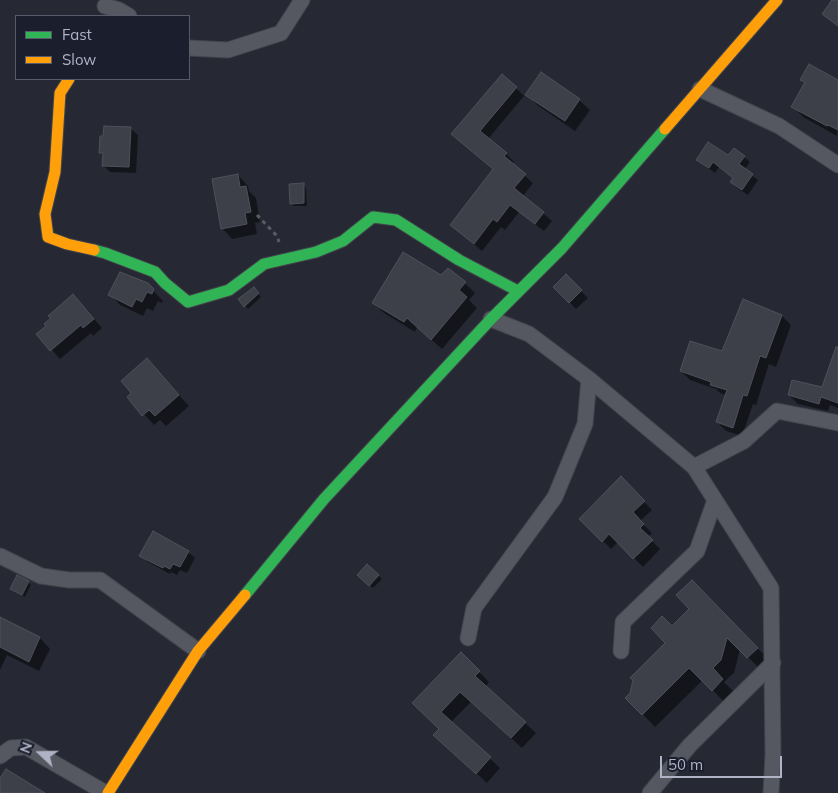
<!DOCTYPE html>
<html>
<head>
<meta charset="utf-8">
<style>
	body { margin:0 }
	#map { position:relative; width:838px; height:793px; overflow:hidden; background:#262933; font-family:Mulish,sans-serif }
	canvas { display:block }
	.legend { position:absolute; left:15px; top:15px; width:175px; height:65px; box-sizing:border-box; background:#1a1e2d; border:1px solid #565a6a; margin:0; padding:6px 9px; list-style:none; font-size:15px; color:#afb3c5 }
	.legend li { display:flex; align-items:center; gap:10px; height:25px }
	.legend b { width:25px; border:1px solid #565a6a }
	.north { position:absolute; left:15px; top:728px; width:50px; height:50px; -webkit-text-stroke:4px #1a1e2d; paint-order:stroke; rotate:291deg; font-size:14px; font-weight:700; line-height:20px; text-align:center; color:#afb3c5 }
	.north::after { content:''; display:block; margin:auto; width:18px; height:22px; background:#afb3c5; clip-path:polygon(50% 0,100% 100%,50% 72%,0 100%) }
	.scale { position:absolute; left:660px; top:756px; width:122px; height:22px; box-sizing:border-box; border:2px solid #afb3c5; border-top:0; padding-left:6px; font-size:15px; line-height:18px; white-space:nowrap; color:#afb3c5; -webkit-text-stroke:4px #1a1e2d; paint-order:stroke }
</style>
</head>
<body>
<div id="map">
<canvas width="838" height="793"></canvas>
<ul class="legend">
<li><b style="height:6px;background:#30b455"></b>Fast</li>
<li><b style="height:6px;background:#ff9f0a"></b>Slow</li>
</ul>
<div class="north">N</div>
<div class="scale">50 m</div>
</div>
<script>
const g = document.querySelector('canvas').getContext('2d');
g.lineJoin = 'round';
function fill(path, color) { g.fillStyle = color; g.fill(path, 'evenodd'); }
const toPath = rows => new Path2D(rows.map(r => 'M' + r).join(''));
function strokePath(path, color, width, dash) { g.strokeStyle = color; g.lineWidth = width; g.lineCap = dash ? 'butt' : 'round'; g.setLineDash(dash || []); g.stroke(path); }
fill(toPath([
	[801,80,838,81,837,136,803,117,793,106,805,83],
	[516,88,524,96,488,139,506,154,514,162,512,165,533,183,523,196,552,221,544,231,519,212,505,230,501,227,482,251,451,224,494,170,453,134],
	[527,94,579,100,590,110,575,131,537,105],
	[131,129,138,135,136,173,110,172,103,165,104,156,101,153],
	[729,157,744,157,750,162,744,170,758,180,748,195,737,188,732,182,734,178,719,167,715,173,698,160],
	[238,175,248,186,249,191,256,198,260,222,255,223,257,234,232,239,222,228],
	[303,185,306,188,307,206,294,206,291,203],
	[566,276,588,298,576,309,555,287],
	[441,277,465,283,475,293,469,300,477,308,442,349,417,327,415,332,384,313,374,303],
	[147,284,163,301,162,303,158,301,153,311,147,308,143,316,120,305,110,294],
	[254,289,261,297,248,309,240,299],
	[744,300,782,316,791,325,776,367,769,364,756,405,753,404,742,436,726,431,717,422,726,395,720,393,716,389,690,380,681,371,722,353],
	[82,305,102,328,93,336,91,333,60,359,38,334,47,326],
	[838,355,838,408,830,405,828,411,798,404,789,395,823,389],
	[147,360,189,406,166,426,160,420,154,425,128,397,133,393],
	[621,478,652,510,640,521,652,533,648,537,660,549,643,567,618,542,611,549,581,519],
	[188,552,195,558,187,573,180,570,177,575,171,572,170,574,148,562,141,555],
	[368,566,382,579,373,588,359,575],
	[28,582,31,585,25,597,11,589],
	[705,594,770,661,761,670,740,649,734,673,724,682,735,693,725,703,703,680,655,727,627,698,667,643,672,627],
	[0,619,40,638,50,649,39,671,7,655,0,670],
	[461,654,489,682,485,687,536,733,522,748,471,702,451,722,500,768,487,783,445,745,441,729,414,703]
]), '#0007');
const building = toPath([
	[832,0,838,0,838,26,822,14,832,0],
	[809,64,838,80,838,130,828,125,827,126,791,107,805,82,800,80,809,64],
	[541,72,580,99,565,121,525,95,541,72],
	[502,74,517,87,480,131,507,153,504,156,526,174,514,188,544,212,535,224,510,205,497,222,493,219,474,244,450,225,493,169,451,134,502,74],
	[104,126,131,127,129,167,102,166,103,153,99,153,100,136,103,136,104,126],
	[708,142,728,155,734,148,745,156,739,164,753,174,742,190,730,182,733,178,713,162,709,168,696,160,708,142],
	[238,174,240,187,246,186,251,212,245,213,247,224,221,229,212,179,238,174],
	[304,183,304,203,290,204,289,184,304,183],
	[403,252,441,275,448,268,466,282,459,290,467,297,431,340,407,318,404,322,372,303,403,252],
	[120,272,148,283,154,289,152,294,147,292,142,302,136,299,132,307,108,295,120,272],
	[566,274,582,290,569,303,553,287,566,274],
	[254,287,259,293,244,307,238,299,254,287],
	[73,294,94,319,83,328,81,325,50,351,36,334,46,326,44,324,51,318,48,316,73,294],
	[743,299,782,315,766,358,760,356,747,396,743,395,733,428,716,422,727,390,710,385,711,382,680,371,690,341,722,351,743,299],
	[836,347,838,347,838,403,821,397,819,404,788,395,792,380,822,387,836,347],
	[147,358,179,395,155,416,149,410,142,416,127,397,131,393,121,381,147,358],
	[621,476,645,501,633,512,644,524,640,528,653,540,633,559,609,534,602,542,579,519,621,476],
	[153,531,189,551,180,567,173,564,170,569,164,566,163,568,139,556,153,531],
	[367,564,379,575,369,586,357,575,367,564],
	[17,575,29,581,22,595,10,589,17,575],
	[692,580,758,648,747,658,727,638,721,660,713,668,723,679,712,691,689,668,642,715,625,698,630,693,633,680,630,678,665,643,651,628,662,616,672,626,689,609,676,595,692,580],
	[0,617,40,637,29,662,0,647,0,617],
	[461,652,480,671,475,676,526,722,511,738,460,692,441,712,491,757,476,774,433,735,439,729,412,703,461,652],
	[6,769,45,793,0,793,0,778,6,769]
]);
fill(building, '#3e4049');
strokePath(building, '#4e505b', 1);
const street = toPath([
	[105,6,119,10,129,16],
	[189,48,228,50,281,33,302,0],
	[700,89,779,126,838,165],
	[491,319,529,334,589,379,694,467,771,588,773,755,771,793],
	[694,467,744,441,777,411,838,423],
	[0,556,41,576,69,580,100,580,198,651],
	[468,638,474,608,555,497,585,424,589,379],
	[621,651,623,622,697,551,715,500],
	[0,756,11,748,26,747,106,793],
	[650,793,690,745,773,663]
]);
const fast = toPath([
	[94,250,105,253,155,272,165,283,188,302,229,290,264,264,316,252,343,241,373,217,396,220,459,260,518,291],
	[245,595,324,499,491,319,562,248,665,129]
]);
const slow = toPath([
	[69,79,60,93,55,172,45,214,48,237,67,244,94,250],
	[665,129,777,0],
	[108,793,198,651,245,595]
]);
strokePath(street, '#42444c', 17);
strokePath(fast, '#42444c', 13);
strokePath(slow, '#42444c', 13);
strokePath(toPath([
	[257,215,277,236,279,242]
]), '#595c65', 3, [4, 4]);
strokePath(street, '#565861', 15);
strokePath(fast, '#30b455', 11);
strokePath(slow, '#ff9f0a', 11);
</script>
</body>
</html>
